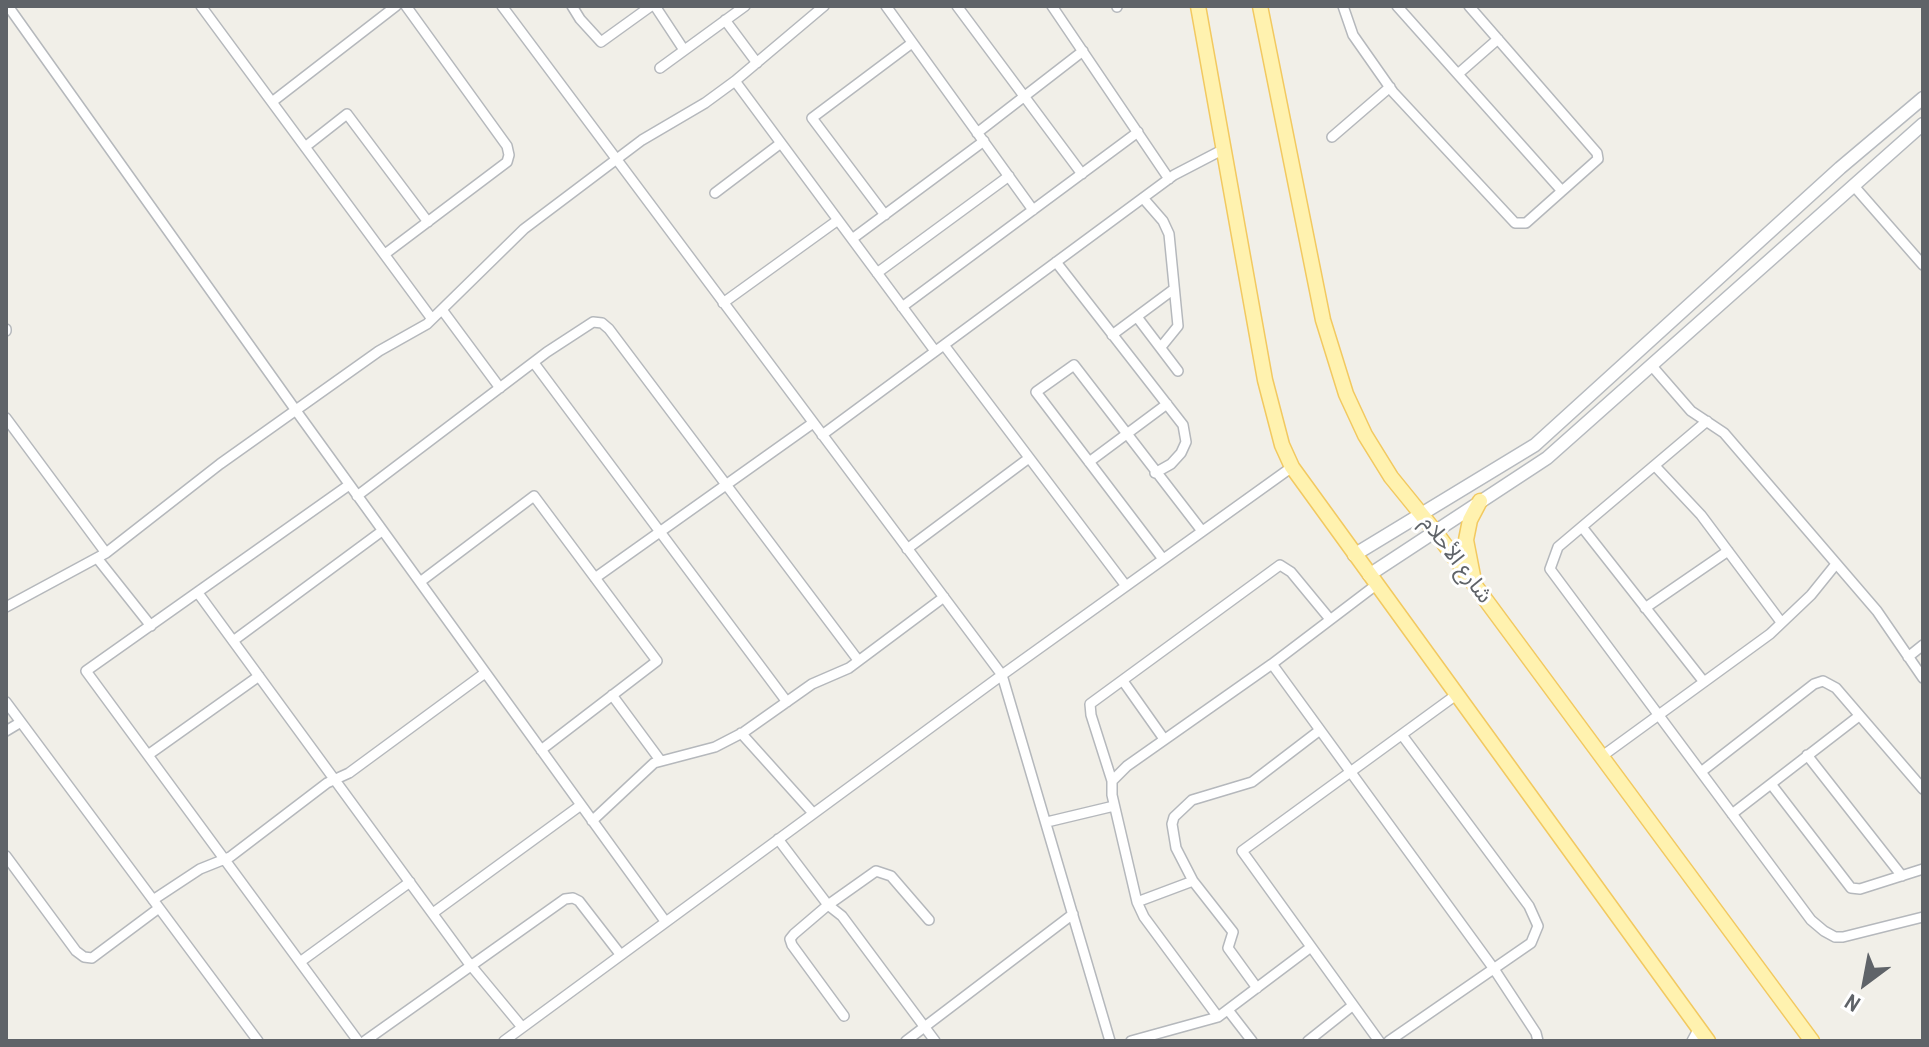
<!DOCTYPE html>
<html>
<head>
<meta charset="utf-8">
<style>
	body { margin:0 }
	#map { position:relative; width:1929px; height:1047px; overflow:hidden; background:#f1efe8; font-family:"Archivo Narrow",sans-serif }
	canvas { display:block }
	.frame { position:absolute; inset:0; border:8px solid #5f6368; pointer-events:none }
	.north { position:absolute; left:1825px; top:943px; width:80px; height:80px; -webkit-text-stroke:6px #fff; paint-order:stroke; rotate:212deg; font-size:22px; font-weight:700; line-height:32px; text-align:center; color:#5f6368 }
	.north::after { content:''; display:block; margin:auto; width:28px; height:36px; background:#5f6368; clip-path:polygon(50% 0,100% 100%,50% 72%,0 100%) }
</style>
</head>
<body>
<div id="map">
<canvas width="1929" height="1047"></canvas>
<div class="frame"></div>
<div class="north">N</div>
</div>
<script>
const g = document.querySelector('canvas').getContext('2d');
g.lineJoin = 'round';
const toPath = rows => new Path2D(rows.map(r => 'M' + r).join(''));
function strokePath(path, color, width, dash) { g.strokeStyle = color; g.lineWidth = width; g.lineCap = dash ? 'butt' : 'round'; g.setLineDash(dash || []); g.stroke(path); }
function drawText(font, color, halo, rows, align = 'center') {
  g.font = font + ' "Archivo Narrow","Noto Sans Arabic",sans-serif'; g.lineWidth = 6; g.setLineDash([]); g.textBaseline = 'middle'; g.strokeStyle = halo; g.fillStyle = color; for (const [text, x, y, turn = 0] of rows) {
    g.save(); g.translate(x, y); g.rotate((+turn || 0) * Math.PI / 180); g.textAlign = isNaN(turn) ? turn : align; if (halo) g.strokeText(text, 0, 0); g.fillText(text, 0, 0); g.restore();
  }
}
const minor = toPath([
	[8,6,297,412,665,921],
	[201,6,432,319],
	[502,6,1002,675,1110,1041],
	[572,6,580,19,601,42,651,6],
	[655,6,684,50],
	[886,6,1033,210],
	[957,6,1082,174],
	[1052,6,1169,179],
	[1117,6,1117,7],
	[1343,6,1353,35,1393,92,1515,223,1526,223,1598,159,1597,153,1469,6],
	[1397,6,1562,191],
	[725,20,757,63],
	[660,68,745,6],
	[1458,74,1498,39],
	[735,81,935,351],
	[272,102,396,6],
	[977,133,1083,51],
	[1332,137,1390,87],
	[305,147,347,114,428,222],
	[1853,185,1923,265],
	[715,193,781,143],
	[1143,198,1163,221,1169,234,1178,326,1161,347],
	[885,215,812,118,912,43],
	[852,239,984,141],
	[385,254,507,162,509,155,507,146,406,6],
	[1056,262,1183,425,1186,442,1181,453,1171,464,1155,473],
	[877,273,1009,176],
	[723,303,838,220],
	[902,307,1138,132],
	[443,311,500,388],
	[1137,317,1178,371],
	[6,329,6,331],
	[1112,335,1174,289],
	[944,345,1126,586],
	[534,363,787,702],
	[1651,365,1691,411,1724,433,1877,611,1923,678],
	[6,418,106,553],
	[1707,421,1558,547,1550,569,1811,920,1824,931,1835,937,1843,937,1923,917],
	[822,435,1174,175,1224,149],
	[1089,462,1167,404],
	[1655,466,1701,515,1781,622],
	[349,485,86,671,358,1041],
	[357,496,547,352,593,322,602,323,609,329,858,660],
	[1582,527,1704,682],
	[907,549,1029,458],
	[97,558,151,626],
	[1163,559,1036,392,1074,365,1202,531],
	[595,578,813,423],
	[420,582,534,496,657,661,541,750],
	[198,593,468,962,522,1027],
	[6,607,106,553,220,464,379,351,427,324,524,229,642,140,705,103,735,81,824,6],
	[1645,608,1728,551],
	[233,641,382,531],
	[1908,657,1923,645],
	[1272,664,1494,969,1536,1033,1538,1041],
	[1123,681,1164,739],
	[612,695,660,760],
	[6,702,258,1041],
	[6,731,21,722],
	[741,733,813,813],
	[148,755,259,676],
	[1807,755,1902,876],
	[1601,757,1770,634,1811,595,1836,564],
	[1701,772,1814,684,1823,681,1836,688,1923,789],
	[1112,781,1091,715,1090,704,1280,565,1291,572,1329,618],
	[1771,784,1851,888,1860,889,1923,869],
	[1732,814,1859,716],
	[592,821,654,763,715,747,744,732,812,684,849,668,944,597],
	[1047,822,1114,806],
	[778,839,828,905,842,916,935,1041],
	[6,856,76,951,84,957,92,958,159,908],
	[153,900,200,869,230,857,327,783,349,773,485,673],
	[1137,902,1193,881],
	[433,913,581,805],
	[300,962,410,882],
	[1257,988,1228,948,1233,932,1193,881,1176,848,1172,824,1174,817,1192,800,1252,782,1320,730],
	[1228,1010,1252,1041],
	[844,1016,792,945,790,939,794,934,828,905,876,871,891,876,929,920],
	[1218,1017,1144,917,1137,902,1112,795,1112,781,1127,766,1272,664,1376,585],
	[365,1041,565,899,573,898,579,901,620,954],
	[504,1041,1002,675,1292,467],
	[906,1041,1073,914],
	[1131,1041,1218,1017,1311,947],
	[1308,1041,1352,1006],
	[1379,1041,1242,851,1456,695],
	[1389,1041,1531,943,1538,926,1529,906,1402,735],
	[1692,1041,1699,1028]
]);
const secondary = toPath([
	[1354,555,1535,445,1840,168,1923,98],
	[1369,575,1547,458,1923,124]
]);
const primary = toPath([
	[1198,6,1265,380,1282,445,1292,467,1708,1041],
	[1260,6,1323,320,1346,394,1365,435,1391,477,1434,530,1812,1041],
	[1473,576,1466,540,1470,520,1480,501]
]);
strokePath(minor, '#b5b8bc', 12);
strokePath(secondary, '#b6babf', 15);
strokePath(primary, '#f2c960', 17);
strokePath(minor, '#fff', 9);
strokePath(secondary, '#fff', 12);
strokePath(primary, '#fff2af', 14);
drawText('22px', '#5f6368', '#fff', [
	["شارع الأحلام",1456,560,53]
]);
</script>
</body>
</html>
